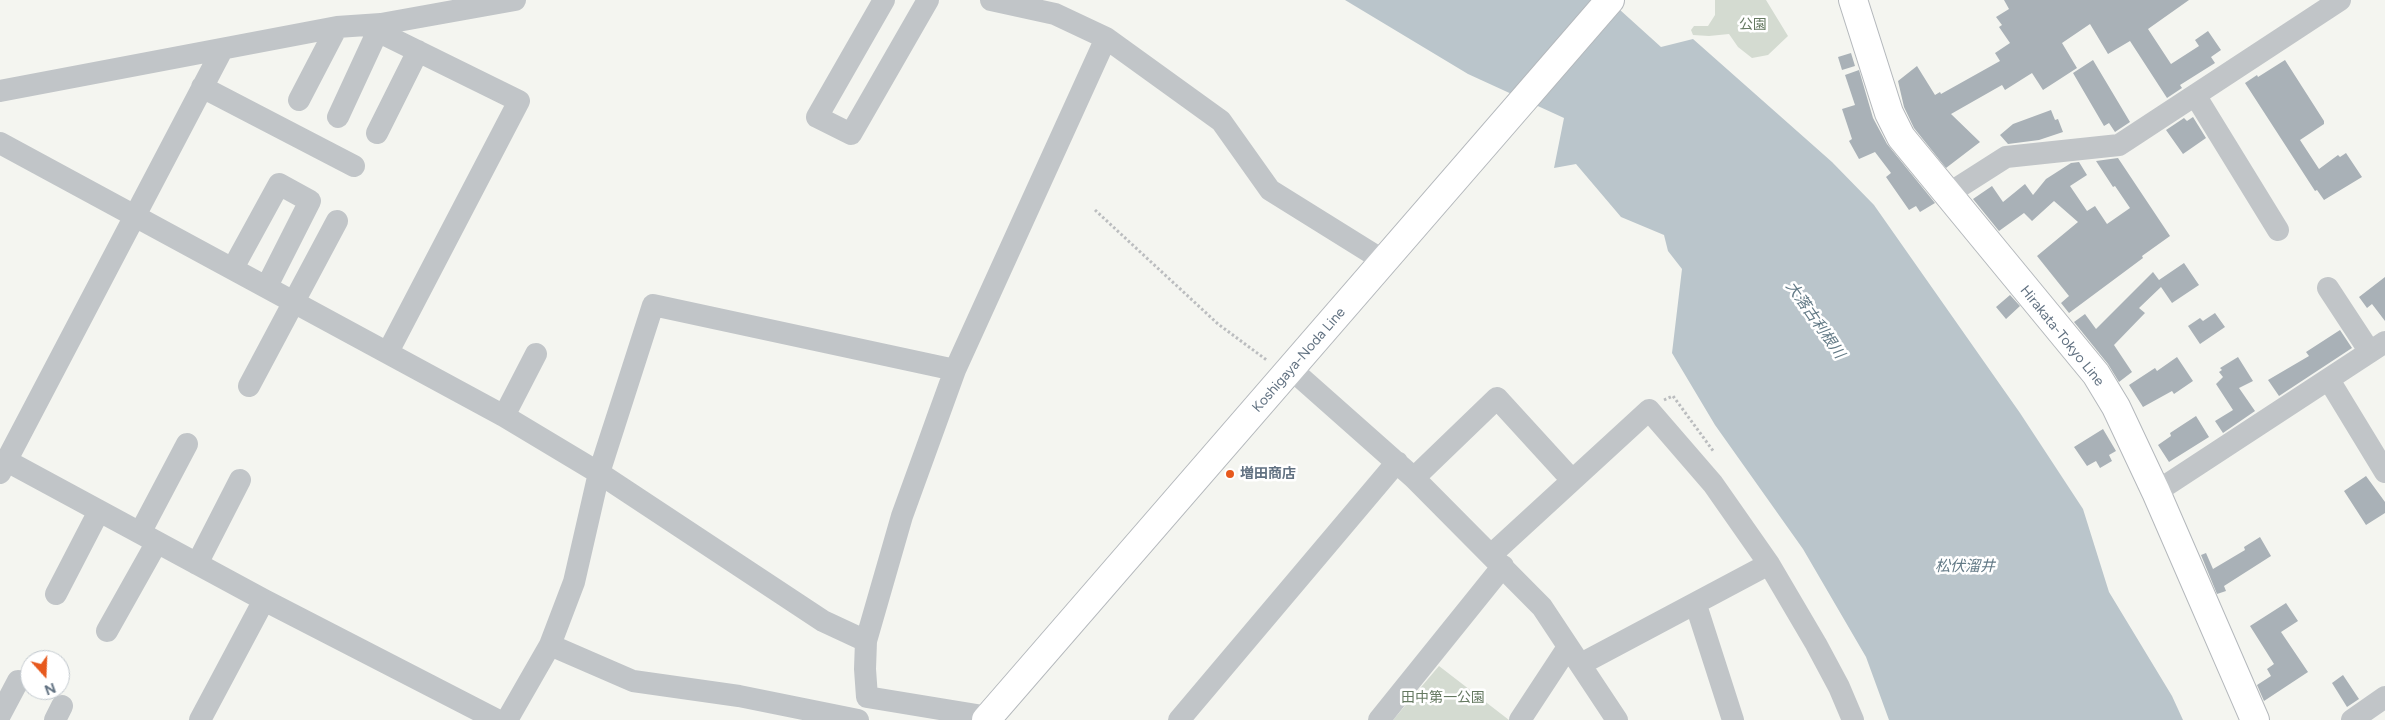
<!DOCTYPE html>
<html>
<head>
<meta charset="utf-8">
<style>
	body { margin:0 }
	#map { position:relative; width:2385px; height:720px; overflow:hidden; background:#f4f5f0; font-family:Figtree,sans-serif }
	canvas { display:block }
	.north { position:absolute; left:20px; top:650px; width:50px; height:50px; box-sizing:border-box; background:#fff; border:1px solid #c0c7cd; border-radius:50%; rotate:160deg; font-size:14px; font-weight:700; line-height:20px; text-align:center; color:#627282 }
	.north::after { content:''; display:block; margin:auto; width:18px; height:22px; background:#e7591d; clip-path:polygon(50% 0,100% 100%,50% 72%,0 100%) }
</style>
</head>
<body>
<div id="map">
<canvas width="2385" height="720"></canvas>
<div class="north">N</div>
</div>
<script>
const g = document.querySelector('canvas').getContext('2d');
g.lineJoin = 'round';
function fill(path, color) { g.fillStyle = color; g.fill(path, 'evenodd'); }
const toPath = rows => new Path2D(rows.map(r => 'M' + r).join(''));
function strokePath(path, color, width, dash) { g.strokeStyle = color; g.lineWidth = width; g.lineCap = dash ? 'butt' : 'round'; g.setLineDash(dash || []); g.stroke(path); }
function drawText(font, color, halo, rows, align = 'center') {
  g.font = font + ' Figtree,"Noto Sans JP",sans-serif'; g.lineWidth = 5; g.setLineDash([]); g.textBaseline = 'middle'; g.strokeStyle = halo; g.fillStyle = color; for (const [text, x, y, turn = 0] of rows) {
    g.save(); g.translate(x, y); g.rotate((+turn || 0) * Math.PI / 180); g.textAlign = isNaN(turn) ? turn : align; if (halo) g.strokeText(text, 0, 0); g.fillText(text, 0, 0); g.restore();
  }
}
fill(toPath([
	[1715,0,1766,0,1788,36,1768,55,1752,58,1738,47,1729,34,1709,36,1693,35,1691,30,1694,26,1708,26,1715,15],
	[1439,666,1509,720,1393,720]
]), '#d4dbd1');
fill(toPath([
	[1345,0,1609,0,1661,47,1693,39,1832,162,1874,205,2020,413,2083,509,2109,592,2172,696,2183,720,1889,720,1866,657,1803,549,1715,425,1672,353,1682,269,1668,251,1664,235,1621,217,1576,164,1554,168,1564,118,1468,74]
]), '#bac5cb');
fill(toPath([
	[2004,0,2189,0,2148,29,2171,64,2199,46,2195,40,2208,31,2221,50,2211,57,2215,63,2180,85,2182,88,2167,98,2130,41,2108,54,2090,24,2062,43,2077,68,2043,90,2032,73,2005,90,2002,85,1951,114,1980,142,1946,168,1914,128,1904,107,1898,81,1917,66,1935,95,1940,92,1941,94,2000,61,1995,53,2010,43,1999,27,2002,25,1996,17,2009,9],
	[1851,53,1855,66,1842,70,1838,57],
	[2093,60,2130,122,2115,132,2109,123,2104,126,2073,73],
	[2285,60,2324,121,2324,124,2300,140,2319,169,2338,155,2340,157,2346,153,2362,177,2324,200,2317,190,2315,191,2245,83,2257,75,2258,77],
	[1859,70,1873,118,1887,144,1935,203,1920,212,1916,206,1909,210,1886,177,1891,173,1875,152,1859,159,1849,141,1852,139,1842,109,1855,105,1845,75],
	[2051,110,2055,120,2058,119,2063,132,2039,140,2008,144,2000,135,2013,124],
	[2193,117,2206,138,2183,154,2166,130,2184,118,2187,121],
	[2118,158,2170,236,2142,256,2143,258,2069,313,2061,303,2069,296,2037,256,2078,222,2054,201,2032,221,2024,213,1999,231,1973,199,1992,186,2003,202,2025,184,2033,195,2046,179,2071,163,2079,162,2087,175,2070,186,2087,211,2095,206,2107,224,2130,208,2115,186,2113,187,2096,161],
	[2184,263,2199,285,2172,303,2161,287,2139,308,2145,313,2114,345,2132,372,2119,382,2108,364,2074,322,2085,314,2096,329,2153,272,2159,280],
	[2385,277,2385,321,2372,304,2367,308,2359,297],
	[2010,295,2020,306,2006,319,1996,307],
	[2215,313,2225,327,2200,344,2188,326,2200,318,2203,321],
	[2340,330,2352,348,2279,396,2268,380,2309,356,2306,352],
	[2177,357,2193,381,2174,394,2172,391,2143,407,2129,385,2155,368,2157,371],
	[2238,357,2253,381,2239,388,2255,411,2223,433,2215,421,2233,410,2216,384,2223,377,2219,372,2222,370,2220,368],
	[2196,416,2209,437,2169,462,2158,445,2171,436,2170,433],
	[2103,429,2116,451,2109,455,2112,461,2100,468,2096,461,2087,466,2074,447],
	[2366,476,2385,502,2385,513,2366,525,2344,491],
	[2260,537,2271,556,2224,586,2226,591,2217,594,2201,555,2206,553,2213,569,2245,550,2244,547],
	[2286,603,2298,621,2281,632,2308,672,2264,701,2257,685,2271,676,2267,669,2274,664,2250,626],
	[2343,675,2359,699,2347,707,2332,683]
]), '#a9b1b7');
const major = toPath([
	[1853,0,1889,113,1901,137,2096,374,2116,407,2156,492,2255,720],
	[986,720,1610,0]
]);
strokePath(major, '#b4b8bc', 30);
strokePath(toPath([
	[1095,210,1218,324,1268,361],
	[1664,400,1673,396,1714,452]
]), '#bbbdbf', 3, [2.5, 2.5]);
strokePath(toPath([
	[884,0,817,117,851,134,928,0],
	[991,0,1055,14,1106,38,1221,121,1270,190,1384,261],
	[381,24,385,35,519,101,388,352],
	[202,87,354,166],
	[0,91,337,27,381,24,515,0],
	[2195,95,2278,230],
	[299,100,337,27],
	[338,117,381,24],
	[377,133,418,51],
	[0,143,504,416,599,473,823,621,866,641],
	[1948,194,2006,157,2119,145,2340,0],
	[233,268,279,184,310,201,267,286],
	[2328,288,2370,352],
	[1291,369,1414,478,1542,607,1617,720],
	[2329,380,2385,472],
	[249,386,337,221],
	[504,416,536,354],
	[7,461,264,600,497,720],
	[0,473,222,50],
	[1414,478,1497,398,1572,480],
	[2156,492,2385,342],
	[140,533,187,444],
	[1491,555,1649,410,1713,484,1769,564,1816,644,1839,687,1853,720],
	[197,564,240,480],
	[56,594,99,511],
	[1696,605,1733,720],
	[107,631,157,542],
	[550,645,633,681,739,696,858,720],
	[1581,664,1769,564],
	[0,715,18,681],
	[989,717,867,697,865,669,866,641,902,516,955,370,1106,38],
	[55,720,62,706],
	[200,720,264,600],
	[507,720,550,645,574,582,599,473,653,305,955,370],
	[1179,720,1397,462],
	[1379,720,1503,566],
	[1520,720,1568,647],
	[2352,720,2385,697]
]), '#c1c5c8', 22);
strokePath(major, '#fff', 28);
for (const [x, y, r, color] of [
	[1230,474,5,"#e7591d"]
]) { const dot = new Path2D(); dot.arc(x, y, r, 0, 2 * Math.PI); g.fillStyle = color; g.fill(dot); strokePath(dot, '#fff', 2); }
drawText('14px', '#657961', '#fff', [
	["公園",1753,25],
	["田中第一公園",1443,698]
]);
drawText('14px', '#627282', '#fff', [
	["Hirakata-Tokyo Line",2062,336,51],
	["Koshigaya-Noda Line",1299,360,-49]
]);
drawText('bold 14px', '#627282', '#fff', [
	["増田商店",1240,474]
], 'left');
drawText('italic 15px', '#637a86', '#fff', [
	["大落古利根川",1815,320,55],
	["松伏溜井",1965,567]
]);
</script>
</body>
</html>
